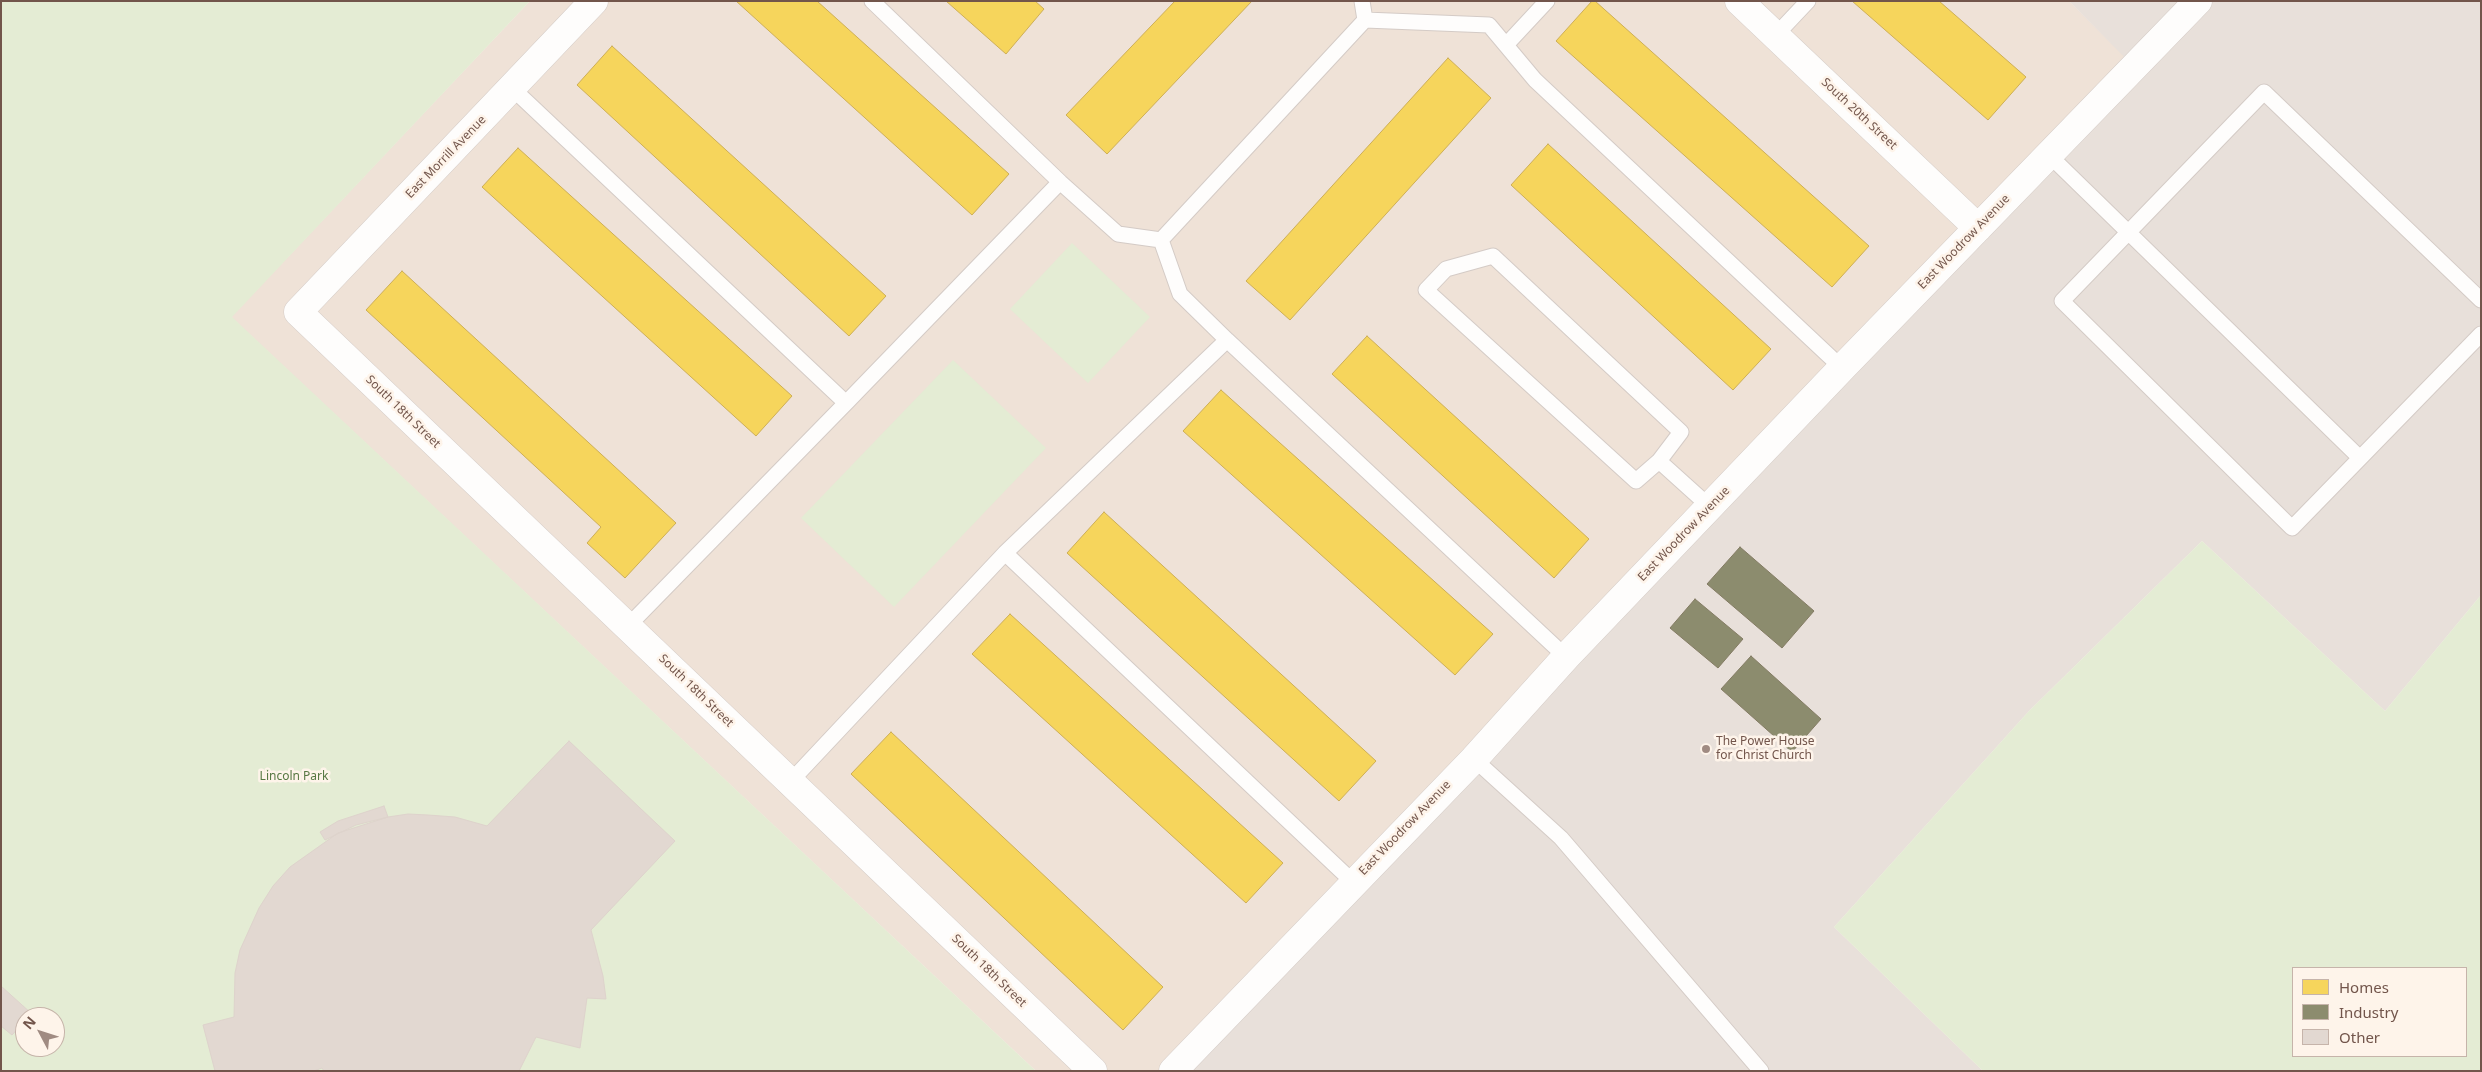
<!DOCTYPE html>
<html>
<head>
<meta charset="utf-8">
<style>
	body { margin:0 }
	#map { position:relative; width:2482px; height:1072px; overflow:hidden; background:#f6f0e9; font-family:"Noto Sans",sans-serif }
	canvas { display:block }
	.frame { position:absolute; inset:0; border:2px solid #72554b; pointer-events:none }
	.legend { position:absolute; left:2292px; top:967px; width:175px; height:90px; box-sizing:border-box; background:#fef4ea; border:1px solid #c6b4aa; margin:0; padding:6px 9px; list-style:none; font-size:15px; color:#72554b }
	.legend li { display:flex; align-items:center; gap:10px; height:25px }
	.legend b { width:25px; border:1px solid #c6b4aa }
	.north { position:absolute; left:15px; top:1007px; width:50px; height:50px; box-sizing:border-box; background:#fef4ea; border:1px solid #c6b4aa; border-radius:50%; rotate:310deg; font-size:14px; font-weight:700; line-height:20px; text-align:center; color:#72554b }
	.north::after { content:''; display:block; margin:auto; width:18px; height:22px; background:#a08b82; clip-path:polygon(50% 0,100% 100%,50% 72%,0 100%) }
</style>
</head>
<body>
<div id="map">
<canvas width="2482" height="1072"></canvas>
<div class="frame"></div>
<ul class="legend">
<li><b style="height:14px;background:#f6d55c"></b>Homes</li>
<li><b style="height:14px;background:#8c8c6e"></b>Industry</li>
<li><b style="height:14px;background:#e2d8d1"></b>Other</li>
</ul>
<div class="north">N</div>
</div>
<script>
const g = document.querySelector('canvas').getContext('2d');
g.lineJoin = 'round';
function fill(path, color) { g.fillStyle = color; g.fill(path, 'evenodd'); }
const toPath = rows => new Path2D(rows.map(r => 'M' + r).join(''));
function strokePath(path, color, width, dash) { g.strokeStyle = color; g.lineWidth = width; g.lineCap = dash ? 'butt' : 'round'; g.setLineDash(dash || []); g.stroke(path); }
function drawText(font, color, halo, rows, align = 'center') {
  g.font = font + ' "Noto Sans",sans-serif'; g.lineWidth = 5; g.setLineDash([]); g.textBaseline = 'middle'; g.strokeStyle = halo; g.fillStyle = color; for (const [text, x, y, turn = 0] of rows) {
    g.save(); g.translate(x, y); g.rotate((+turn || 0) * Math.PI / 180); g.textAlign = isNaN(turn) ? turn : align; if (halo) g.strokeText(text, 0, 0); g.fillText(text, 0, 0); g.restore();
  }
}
fill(toPath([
	[530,1,2069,1,2134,66,1183,1071,1036,1071,231,317]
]), '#efe2d7');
fill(toPath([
	[2069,1,2481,1,2481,595,2385,711,2202,541,2029,711,1834,927,1983,1071,1183,1071,2133,66]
]), '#e8e0da');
fill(toPath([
	[1,1,530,1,232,317,1036,1071,1,1071],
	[25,1017,55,1017,55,1047,25,1047],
	[1072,243,1150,317,1088,383,1010,309],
	[953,360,1046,448,894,607,801,518],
	[2202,541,2385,711,2481,595,2481,1071,1983,1071,1834,927,2029,711],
	[2466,968,2466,1056,2293,1056,2293,968]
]), '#e4ecd4');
const homes = toPath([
	[736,1,817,1,1009,174,972,215,736,1],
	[946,1,1035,1,1044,9,1006,54,946,1],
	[1175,1,1252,1,1107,154,1066,115,1175,1],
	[1592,1,1595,1,1869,246,1832,287,1556,41,1592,1],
	[1852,1,1939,1,2026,77,1988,120,1852,1],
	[612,46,886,296,849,336,577,85,612,46],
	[1448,58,1491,98,1290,320,1246,281,1448,58],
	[1548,144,1771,349,1733,390,1511,185,1548,144],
	[518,148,792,396,756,436,482,187,518,148],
	[402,271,676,523,625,578,587,543,601,527,366,310,402,271],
	[1367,336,1589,539,1554,578,1332,374,1367,336],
	[1221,390,1493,634,1455,675,1183,431,1221,390],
	[1104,512,1376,761,1339,801,1067,553,1104,512],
	[1010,614,1283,863,1246,903,972,654,1010,614],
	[891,732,1163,987,1123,1030,851,774,891,732]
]);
fill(homes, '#f6d55c');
strokePath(homes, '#ceaf57', 1);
const industry = toPath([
	[1740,547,1814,611,1782,648,1707,584,1740,547],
	[1695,599,1743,639,1718,668,1670,628,1695,599],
	[1751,656,1821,719,1792,752,1721,689,1751,656]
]);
fill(industry, '#8c8c6e');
strokePath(industry, '#847c64', 1);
const building = toPath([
	[569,741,675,841,591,930,603,976,606,999,587,998,580,1048,536,1037,519,1071,324,1071,322,1068,314,1071,215,1071,203,1025,234,1017,235,973,240,950,259,908,273,886,290,867,338,833,388,817,408,814,428,815,455,817,487,826,569,741],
	[384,806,388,817,356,825,325,840,320,832,338,821,384,806],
	[1,986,32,1014,25,1017,25,1021,12,1035,1,1026,1,986]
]);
fill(building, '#e2d8d1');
strokePath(building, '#ded3cc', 1);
const lane = toPath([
	[1362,1,1365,20],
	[1775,36,1808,1],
	[1506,45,1547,1],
	[512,88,846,403,628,626],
	[2049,155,2360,458],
	[1060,182,1118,234,1161,240],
	[2481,300,2264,92,2062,301,2292,528,2481,334],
	[1227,340,1180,294,1161,240,1365,20,1489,25,1535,80,1842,368],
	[846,403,1060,182,872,1],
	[1659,461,1636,481,1426,290,1446,269,1493,256,1681,432,1659,461,1710,507],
	[1474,759,1561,838,1761,1071],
	[791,781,1005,553],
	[1353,882,1005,553,1227,340,1566,657]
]);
const street = toPath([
	[594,1,298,312,1093,1071],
	[1739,1,1978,228],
	[1173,1071,1474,759,1566,657,1842,368,2198,1]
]);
strokePath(lane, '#d4cbc6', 17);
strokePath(street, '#d4cbc6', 29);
strokePath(lane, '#fefdfc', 15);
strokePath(street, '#fefdfc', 28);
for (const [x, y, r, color] of [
	[1706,749,5,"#a08b82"]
]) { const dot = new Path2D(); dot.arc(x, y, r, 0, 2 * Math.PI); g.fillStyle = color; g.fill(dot); strokePath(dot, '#fef4ea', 2); }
drawText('12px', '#72554b', '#fef4ea', [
	["South 20th Street",1859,114,43],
	["East Morrill Avenue",446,157,-46],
	["East Woodrow Avenue",1964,242,-46],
	["South 18th Street",403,412,44],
	["East Woodrow Avenue",1684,534,-46],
	["South 18th Street",696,691,44],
	["East Woodrow Avenue",1405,828,-46],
	["South 18th Street",989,971,44]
]);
drawText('12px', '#72554b', '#fef4ea', [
	["The Power House",1716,742],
	["for Christ Church",1716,756]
], 'left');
drawText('12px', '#577843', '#fef4ea', [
	["Lincoln Park",294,777]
]);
</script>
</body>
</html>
